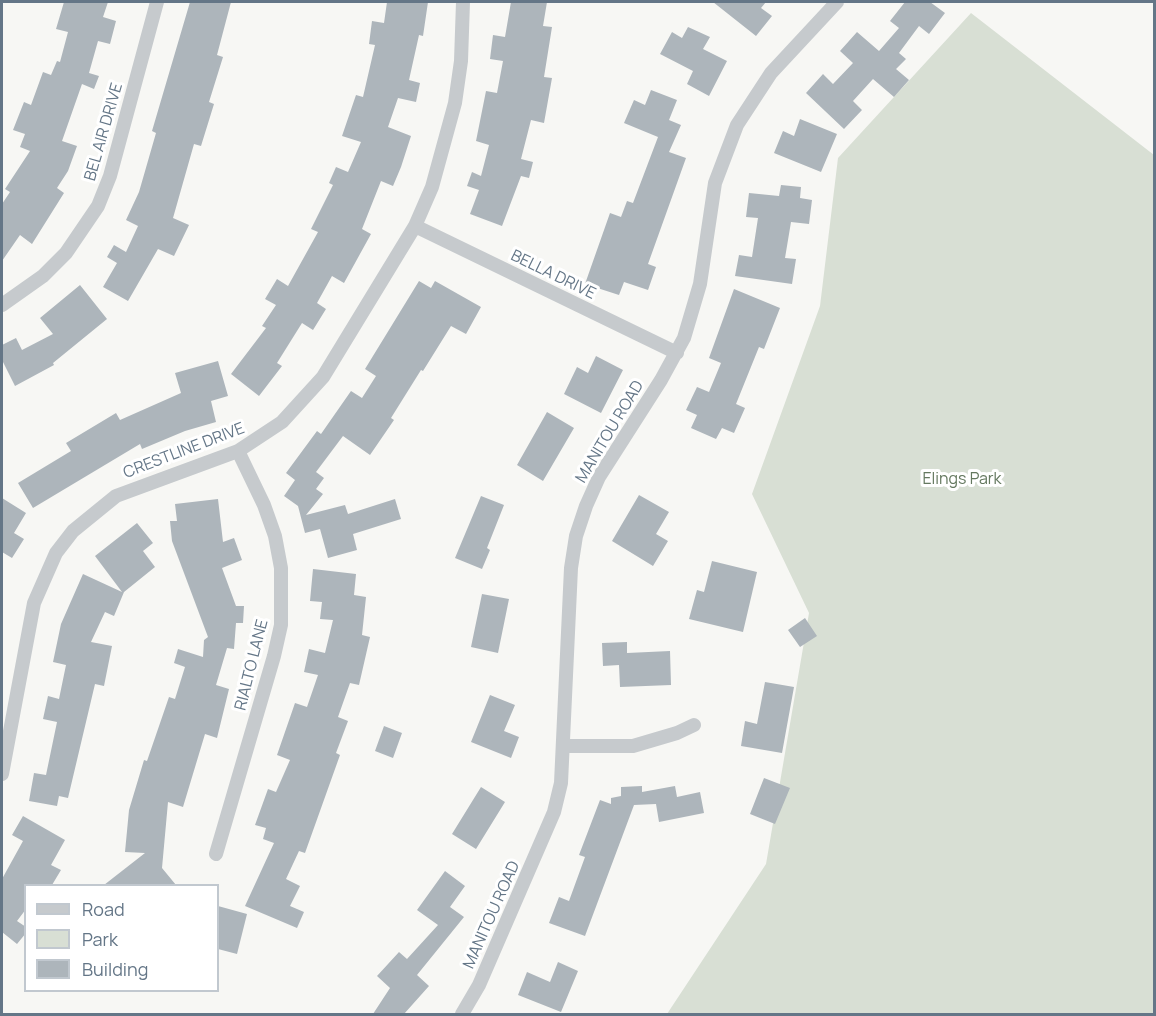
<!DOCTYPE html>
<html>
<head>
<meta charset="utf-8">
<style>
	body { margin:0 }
	#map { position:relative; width:1156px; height:1016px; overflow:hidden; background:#f7f7f4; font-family:Manrope,sans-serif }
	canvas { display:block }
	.frame { position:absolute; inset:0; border:3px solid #647687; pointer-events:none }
	.legend { position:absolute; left:24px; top:884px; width:195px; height:108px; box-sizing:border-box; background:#fff; border:2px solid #c1c8cf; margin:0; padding:8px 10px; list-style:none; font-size:18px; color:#647687 }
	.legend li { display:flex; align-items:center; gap:12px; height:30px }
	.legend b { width:30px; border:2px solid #c1c8cf }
</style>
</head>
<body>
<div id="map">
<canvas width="1156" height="1016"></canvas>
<div class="frame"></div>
<ul class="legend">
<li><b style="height:8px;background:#c6cacd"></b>Road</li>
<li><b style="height:16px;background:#d8dfd4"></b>Park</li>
<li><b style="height:16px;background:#adb5bb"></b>Building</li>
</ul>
</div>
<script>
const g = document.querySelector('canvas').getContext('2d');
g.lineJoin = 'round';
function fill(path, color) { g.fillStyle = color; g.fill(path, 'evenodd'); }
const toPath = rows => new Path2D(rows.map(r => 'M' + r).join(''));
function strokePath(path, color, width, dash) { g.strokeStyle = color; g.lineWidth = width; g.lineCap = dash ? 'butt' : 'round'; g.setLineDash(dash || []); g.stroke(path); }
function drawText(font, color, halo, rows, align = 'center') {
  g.font = font + ' Manrope,sans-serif'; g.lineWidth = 6; g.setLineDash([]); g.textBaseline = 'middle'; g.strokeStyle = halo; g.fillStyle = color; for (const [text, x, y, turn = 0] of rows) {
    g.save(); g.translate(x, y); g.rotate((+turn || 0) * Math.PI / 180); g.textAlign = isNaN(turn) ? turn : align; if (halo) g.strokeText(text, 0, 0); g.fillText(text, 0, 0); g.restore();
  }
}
fill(toPath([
	[971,13,1154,155,1154,1014,667,1014,766,864,809,613,752,494,820,306,838,158]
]), '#d8dfd4');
fill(toPath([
	[64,2,108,2,103,17,116,21,110,44,98,41,89,73,99,76,94,89,82,84,62,141,77,146,68,171,57,188,64,193,32,244,20,235,2,261,2,204,10,192,5,189,30,151,20,147,25,134,13,130,24,102,31,105,43,72,51,75,57,61,60,62,68,32,56,29],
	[190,2,231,2,217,55,223,57,209,102,214,104,201,146,194,144,173,218,189,225,174,256,158,249,128,301,103,287,117,263,107,257,114,245,126,252,138,226,126,220,139,192,156,133,152,131],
	[387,2,428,2,423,36,419,35,409,80,420,83,416,102,398,98,388,127,411,136,401,167,393,186,381,181,362,229,371,234,344,283,332,276,317,303,326,309,313,330,302,323,277,363,282,366,259,396,231,374,266,328,262,326,276,305,265,299,277,279,288,286,318,232,311,229,333,185,329,183,336,167,348,172,361,142,342,136,356,95,363,97,375,45,369,44,372,21,384,23],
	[511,2,547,2,543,26,552,27,544,77,552,78,544,123,531,120,521,159,533,162,529,178,521,176,502,226,470,214,479,190,467,186,472,172,481,176,489,145,476,141,486,91,497,93,503,61,490,59,493,35,505,37],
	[713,2,766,2,761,8,772,16,756,36],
	[905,2,930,2,945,13,929,34,919,26,899,53,906,59,896,69,909,80,894,97,873,79,853,101,862,110,844,129,806,93,823,74,833,84,853,63,840,51,857,32,879,51,899,28,890,21],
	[688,27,710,37,703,49,727,61,709,96,687,84,693,71,660,54,672,32,682,38],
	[651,90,677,100,669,120,681,125,669,152,686,158,648,264,656,267,648,290,624,282,619,295,585,284,610,213,621,217,627,201,633,203,658,137,624,123,634,100,645,105],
	[800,119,837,134,821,172,774,153,783,131,794,136],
	[781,185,801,187,800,198,812,200,809,224,791,222,785,258,796,259,792,284,735,276,739,255,752,257,758,218,746,217,749,193,779,196],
	[419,281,431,288,435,281,481,307,466,334,451,326,423,371,421,370,391,418,394,420,370,455,343,436,316,472,324,478,316,489,323,494,306,515,345,505,348,514,395,499,401,519,353,534,357,550,328,558,320,529,305,533,298,506,284,496,295,480,286,473,317,431,321,434,351,391,362,398,376,376,365,369],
	[80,285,107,319,53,363,54,365,15,386,2,360,2,345,16,338,22,350,53,334,40,318],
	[734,289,780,308,764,349,759,347,736,404,745,408,734,433,722,428,716,439,691,428,697,415,686,410,697,387,709,392,721,363,709,358],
	[596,356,623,370,601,413,564,394,577,367,588,373],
	[218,361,228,396,211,401,216,422,185,431,142,449,140,444,33,508,18,483,71,451,66,443,116,413,120,420,181,393,175,373],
	[547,412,574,428,543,481,517,465],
	[639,495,669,512,656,534,668,541,653,566,612,541],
	[481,496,504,505,487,548,490,550,482,569,455,558],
	[2,498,26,513,14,533,24,539,12,558,2,552],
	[218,499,223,542,234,538,242,560,222,568,236,606,244,606,243,623,236,623,234,649,227,648,216,685,229,689,217,738,205,734,183,807,168,802,162,868,176,885,104,885,145,853,125,852,129,810,144,760,147,761,169,697,175,699,185,667,174,663,178,649,203,657,204,640,208,637,172,541,170,521,177,521,175,504],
	[137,523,153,543,143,551,155,567,124,592,114,616,105,612,91,642,112,646,104,686,95,684,68,798,59,796,57,806,29,801,34,773,46,775,57,722,43,719,48,696,59,699,66,665,53,662,61,624,83,574,122,592,95,556],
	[712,561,757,572,743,632,689,619,697,590,704,592],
	[313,569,356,574,354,595,366,597,362,635,370,637,359,685,350,683,338,717,348,721,336,753,340,755,305,853,299,851,286,879,300,886,290,906,304,912,297,928,245,906,274,843,263,839,266,828,255,825,268,789,276,792,290,760,277,755,295,703,307,707,318,675,304,672,309,649,325,653,333,620,320,619,322,602,310,601],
	[482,594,509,599,498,653,471,647],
	[805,618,817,636,800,647,788,630],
	[627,642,627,653,670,651,671,685,620,687,619,665,603,666,602,643],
	[765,682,794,687,782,753,741,746,745,721,757,724],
	[490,695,515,705,504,731,519,737,511,758,471,742],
	[384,726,402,733,393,758,375,751],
	[764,778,790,788,775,824,750,814],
	[642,786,642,792,675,786,677,797,700,792,704,813,659,822,656,804,634,805,585,936,549,923,559,897,569,901,585,857,579,855,600,800,611,804,611,798,621,796,621,787],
	[481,787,505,802,476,849,452,834],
	[23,816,65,840,51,865,61,870,52,885,26,885,26,909,17,921,26,927,26,933,17,944,2,932,2,879,23,841,12,835],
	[445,871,465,886,450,907,464,917,417,975,429,986,404,1014,373,1014,390,988,377,976,399,952,407,959,438,925,417,910],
	[218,906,247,914,237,954,218,949],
	[558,962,578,971,561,1012,518,995,527,972,550,982]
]), '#adb5bb');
strokePath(toPath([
	[415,226,677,353],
	[2,305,43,276,66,253,98,206,110,176,157,2],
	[563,746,633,746,677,733,694,725],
	[2,774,34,603,56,553,73,531,116,496,238,451,282,422,323,377,415,226,432,187,455,103,461,61,463,2],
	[216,854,274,656,281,625,281,568,275,536,264,505,238,451],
	[462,1014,479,985,554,812,561,783,571,568,576,536,586,506,599,477,661,380,684,338,700,284,715,183,737,125,771,73,837,2]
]), '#c6cacd', 14);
drawText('16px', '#647687', '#fff', [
	["BEL AIR DRIVE",104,132,-74],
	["BELLA DRIVE",553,275,26],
	["MANITOU ROAD",610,432,-59],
	["CRESTLINE DRIVE",184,451,-21],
	["RIALTO LANE",252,665,-76],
	["MANITOU ROAD",492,915,-66]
]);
drawText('16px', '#64785f', '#fff', [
	["Elings Park",962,480]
]);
</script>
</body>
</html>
